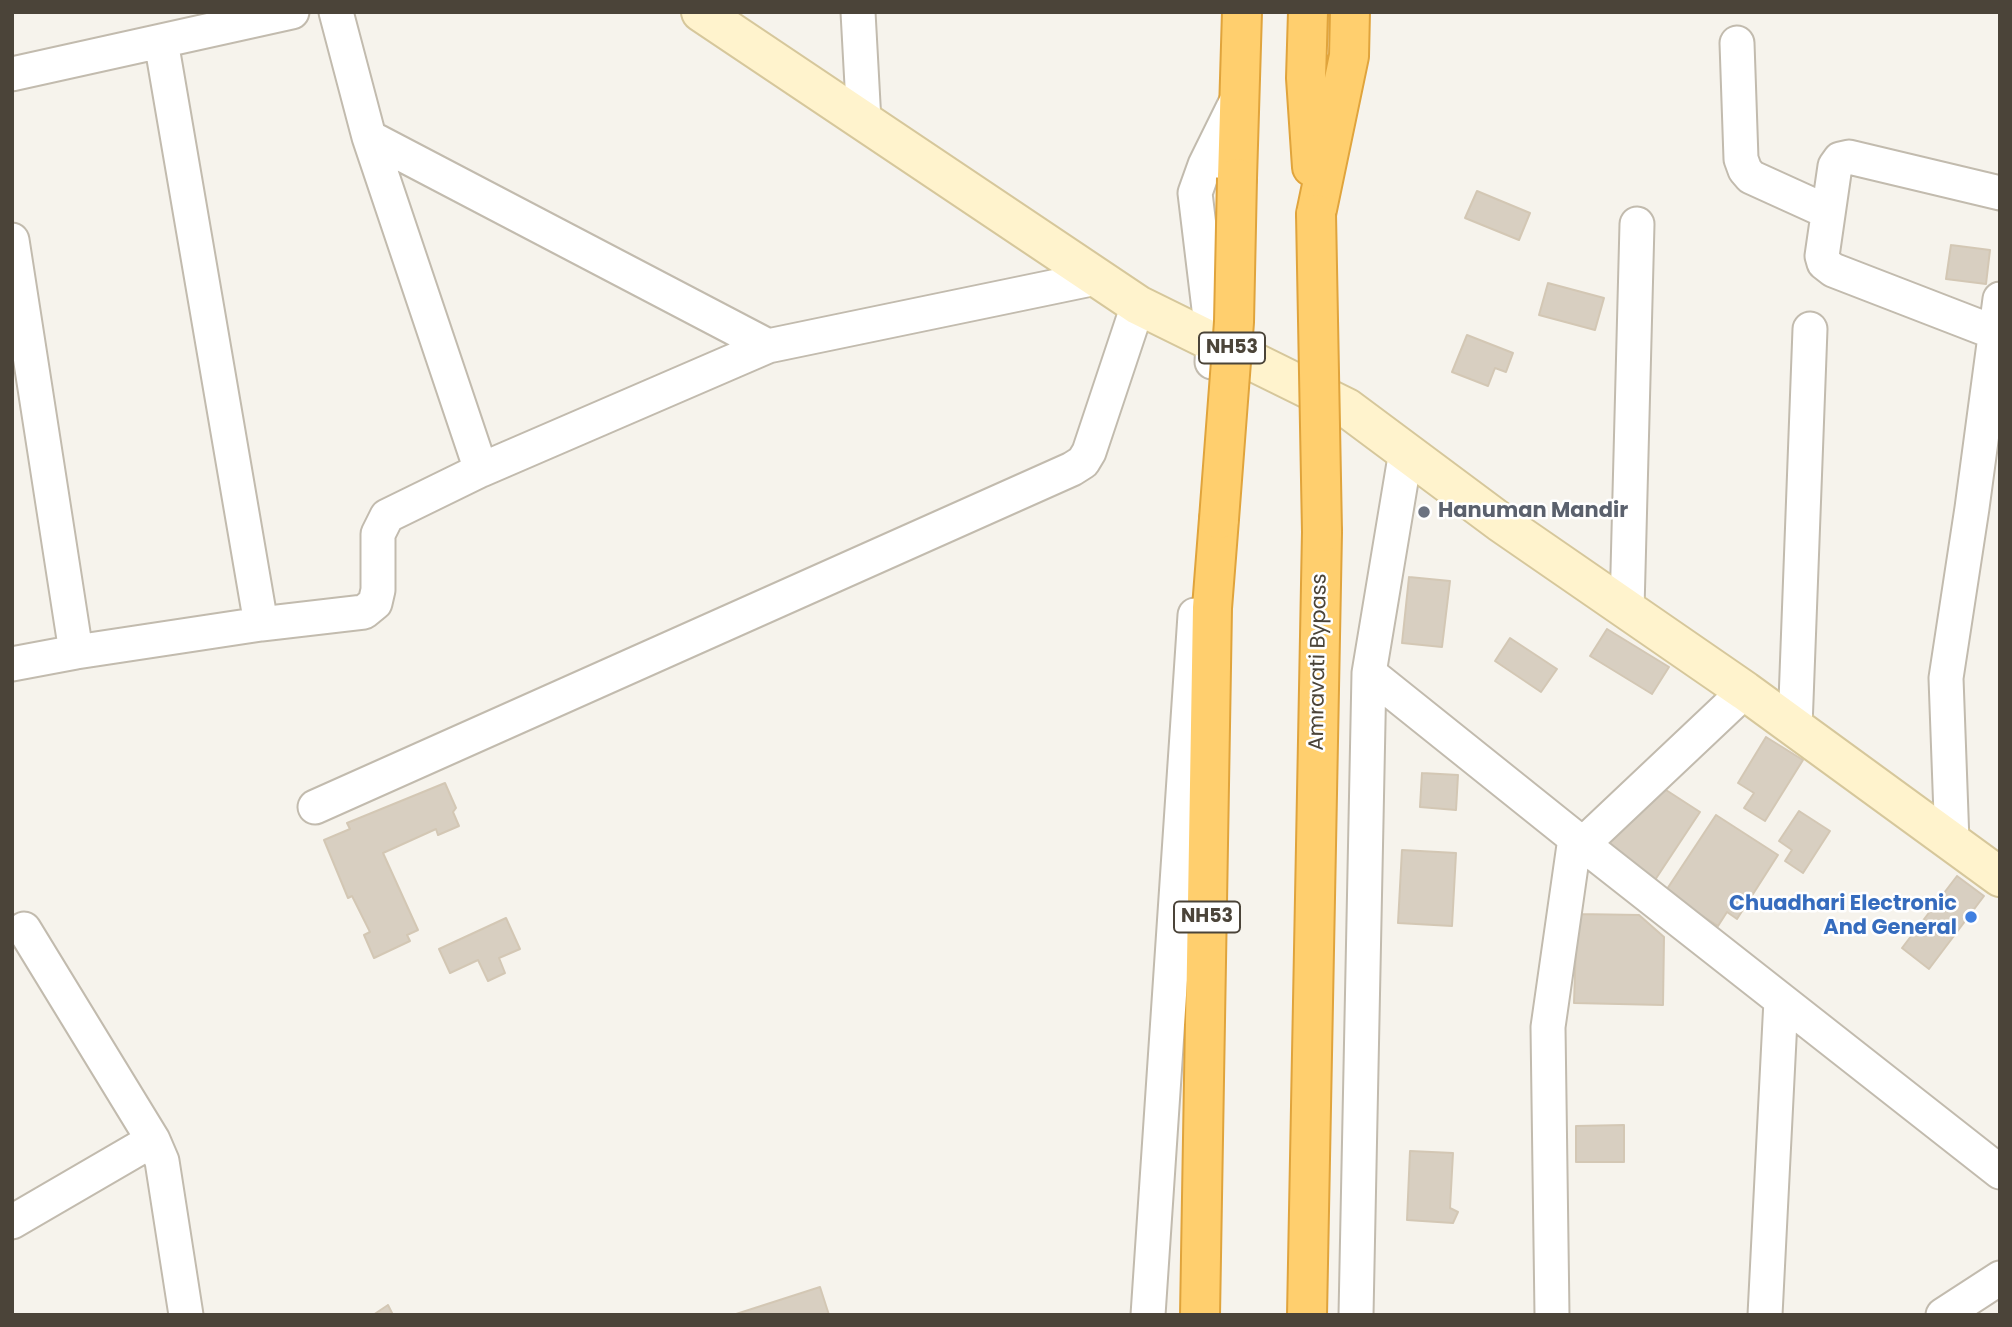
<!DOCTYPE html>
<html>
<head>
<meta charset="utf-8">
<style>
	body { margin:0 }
	#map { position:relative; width:2012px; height:1327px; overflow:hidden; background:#f6f3ec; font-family:Poppins,sans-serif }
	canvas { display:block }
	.frame { position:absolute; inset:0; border:14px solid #4b4439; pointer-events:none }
</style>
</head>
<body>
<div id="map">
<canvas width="2012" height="1327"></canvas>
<div class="frame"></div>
</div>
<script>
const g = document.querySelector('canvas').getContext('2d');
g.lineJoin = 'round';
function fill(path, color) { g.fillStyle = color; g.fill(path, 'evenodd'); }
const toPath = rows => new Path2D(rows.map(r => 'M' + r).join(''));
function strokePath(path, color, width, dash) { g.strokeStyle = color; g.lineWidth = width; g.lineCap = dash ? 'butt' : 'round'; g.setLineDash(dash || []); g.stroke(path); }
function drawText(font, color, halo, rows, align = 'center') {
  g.font = font + ' Poppins,sans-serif'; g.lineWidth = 5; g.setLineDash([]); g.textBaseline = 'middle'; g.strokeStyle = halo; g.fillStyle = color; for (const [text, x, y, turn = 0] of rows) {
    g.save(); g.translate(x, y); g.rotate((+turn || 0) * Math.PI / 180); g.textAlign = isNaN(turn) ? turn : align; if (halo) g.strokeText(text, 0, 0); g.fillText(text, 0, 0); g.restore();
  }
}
const building = toPath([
	[1477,191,1530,213,1519,240,1465,218,1477,191],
	[1951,245,1990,250,1986,284,1946,279,1951,245],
	[1548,283,1604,298,1595,330,1539,315,1548,283],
	[1467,335,1513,353,1506,372,1495,368,1488,386,1452,372,1467,335],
	[1409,577,1450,581,1442,647,1402,643,1409,577],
	[1607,629,1669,667,1652,694,1590,656,1607,629],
	[1510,638,1557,669,1541,692,1495,661,1510,638],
	[1766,737,1803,760,1765,821,1744,808,1754,793,1738,783,1766,737],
	[1422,773,1458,775,1456,810,1420,807,1422,773],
	[445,783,456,808,453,812,459,826,438,835,436,829,383,853,418,930,407,935,410,941,374,958,364,935,370,932,352,896,348,898,324,840,350,829,347,823,445,783],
	[1666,790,1700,812,1655,880,1606,848,1643,791,1666,790],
	[1799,811,1830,831,1803,873,1785,861,1792,850,1779,841,1799,811],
	[1716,815,1778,855,1737,919,1727,912,1718,926,1665,892,1716,815],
	[1402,850,1456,853,1452,926,1398,923,1402,850],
	[1957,876,1984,896,1929,969,1902,948,1957,876],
	[1577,914,1639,915,1664,937,1663,1005,1574,1003,1577,914],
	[506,918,520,949,499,958,505,973,488,981,478,960,450,973,439,949,506,918],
	[1624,1125,1624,1162,1576,1162,1576,1126,1624,1125],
	[1410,1151,1453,1153,1450,1208,1458,1212,1453,1223,1407,1220,1410,1151],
	[820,1287,829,1315,733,1315,820,1287],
	[388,1305,393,1315,373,1315,388,1305]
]);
fill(building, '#d8cfc1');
strokePath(building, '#d3c7b4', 2);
const street = toPath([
	[336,12,369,137,481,470],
	[858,12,864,122],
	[161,41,261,624],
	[1737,43,1741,159,1745,170,1751,177,1828,212],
	[12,74,292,12],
	[369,137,768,346],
	[12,240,76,652],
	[1996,333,1833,270,1824,263,1822,256,1835,166,1840,159,1849,157,2000,193],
	[1212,362,1213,342,1195,193,1205,165,1238,98],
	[1627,609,1637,224],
	[12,664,76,652,261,624,364,612,375,603,378,590,378,534,387,516,481,470,768,346,1096,278],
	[1369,673,1575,838,2000,1172],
	[1795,727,1810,329],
	[315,807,1072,469,1083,462,1089,452,1138,305],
	[1952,842,1946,678,1972,508,2000,299],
	[1583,844,1745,691],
	[24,929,153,1140,162,1161,186,1315],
	[12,1222,153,1140],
	[1148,1315,1195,615],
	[1356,1315,1369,673,1406,451],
	[1552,1315,1548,1027,1575,838],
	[1765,1315,1781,1000],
	[1943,1315,2000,1278]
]);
const secondary = toPath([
	[701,12,1138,305,1347,408,1500,522,1745,691,2000,877]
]);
const highway = toPath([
	[1308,12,1306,78,1312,167],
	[1237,178,1242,12],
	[1316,214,1349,56,1350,12],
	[1200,1315,1212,608,1219,519],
	[1307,1315,1322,532]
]);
strokePath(street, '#c2bbae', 37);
strokePath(secondary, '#d6c79b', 42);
strokePath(highway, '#e0a43c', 42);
strokePath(street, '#fff', 33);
strokePath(secondary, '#fff3cd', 38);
strokePath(highway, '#ffcf6e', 38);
const highwayBridge = toPath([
	[1316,214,1322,532],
	[1219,519,1234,322,1237,178]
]);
strokePath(highwayBridge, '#e0a43c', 42, []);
strokePath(highwayBridge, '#ffcf6e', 38);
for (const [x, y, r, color] of [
	[1424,512,7,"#6b7280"],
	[1971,917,7,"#3f7fe0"]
]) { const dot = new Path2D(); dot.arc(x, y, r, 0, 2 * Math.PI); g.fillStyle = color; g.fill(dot); strokePath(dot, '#fff', 2.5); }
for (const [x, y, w] of [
	[1232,348,66],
	[1207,917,66]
]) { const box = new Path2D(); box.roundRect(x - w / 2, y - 15.5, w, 31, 5); g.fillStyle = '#fff'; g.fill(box); strokePath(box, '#4b4439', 2); }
drawText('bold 19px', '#4b4439', null, [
	["NH53",1232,348],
	["NH53",1207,917]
]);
drawText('bold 21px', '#5b616d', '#fff', [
	["Hanuman Mandir",1438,512]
], 'left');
drawText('21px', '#4b4439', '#fff', [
	["Amravati Bypass",1319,662,-89]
]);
drawText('bold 21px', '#366cbe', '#fff', [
	["Chuadhari Electronic",1957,905],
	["And General",1957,929]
], 'right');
</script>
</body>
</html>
